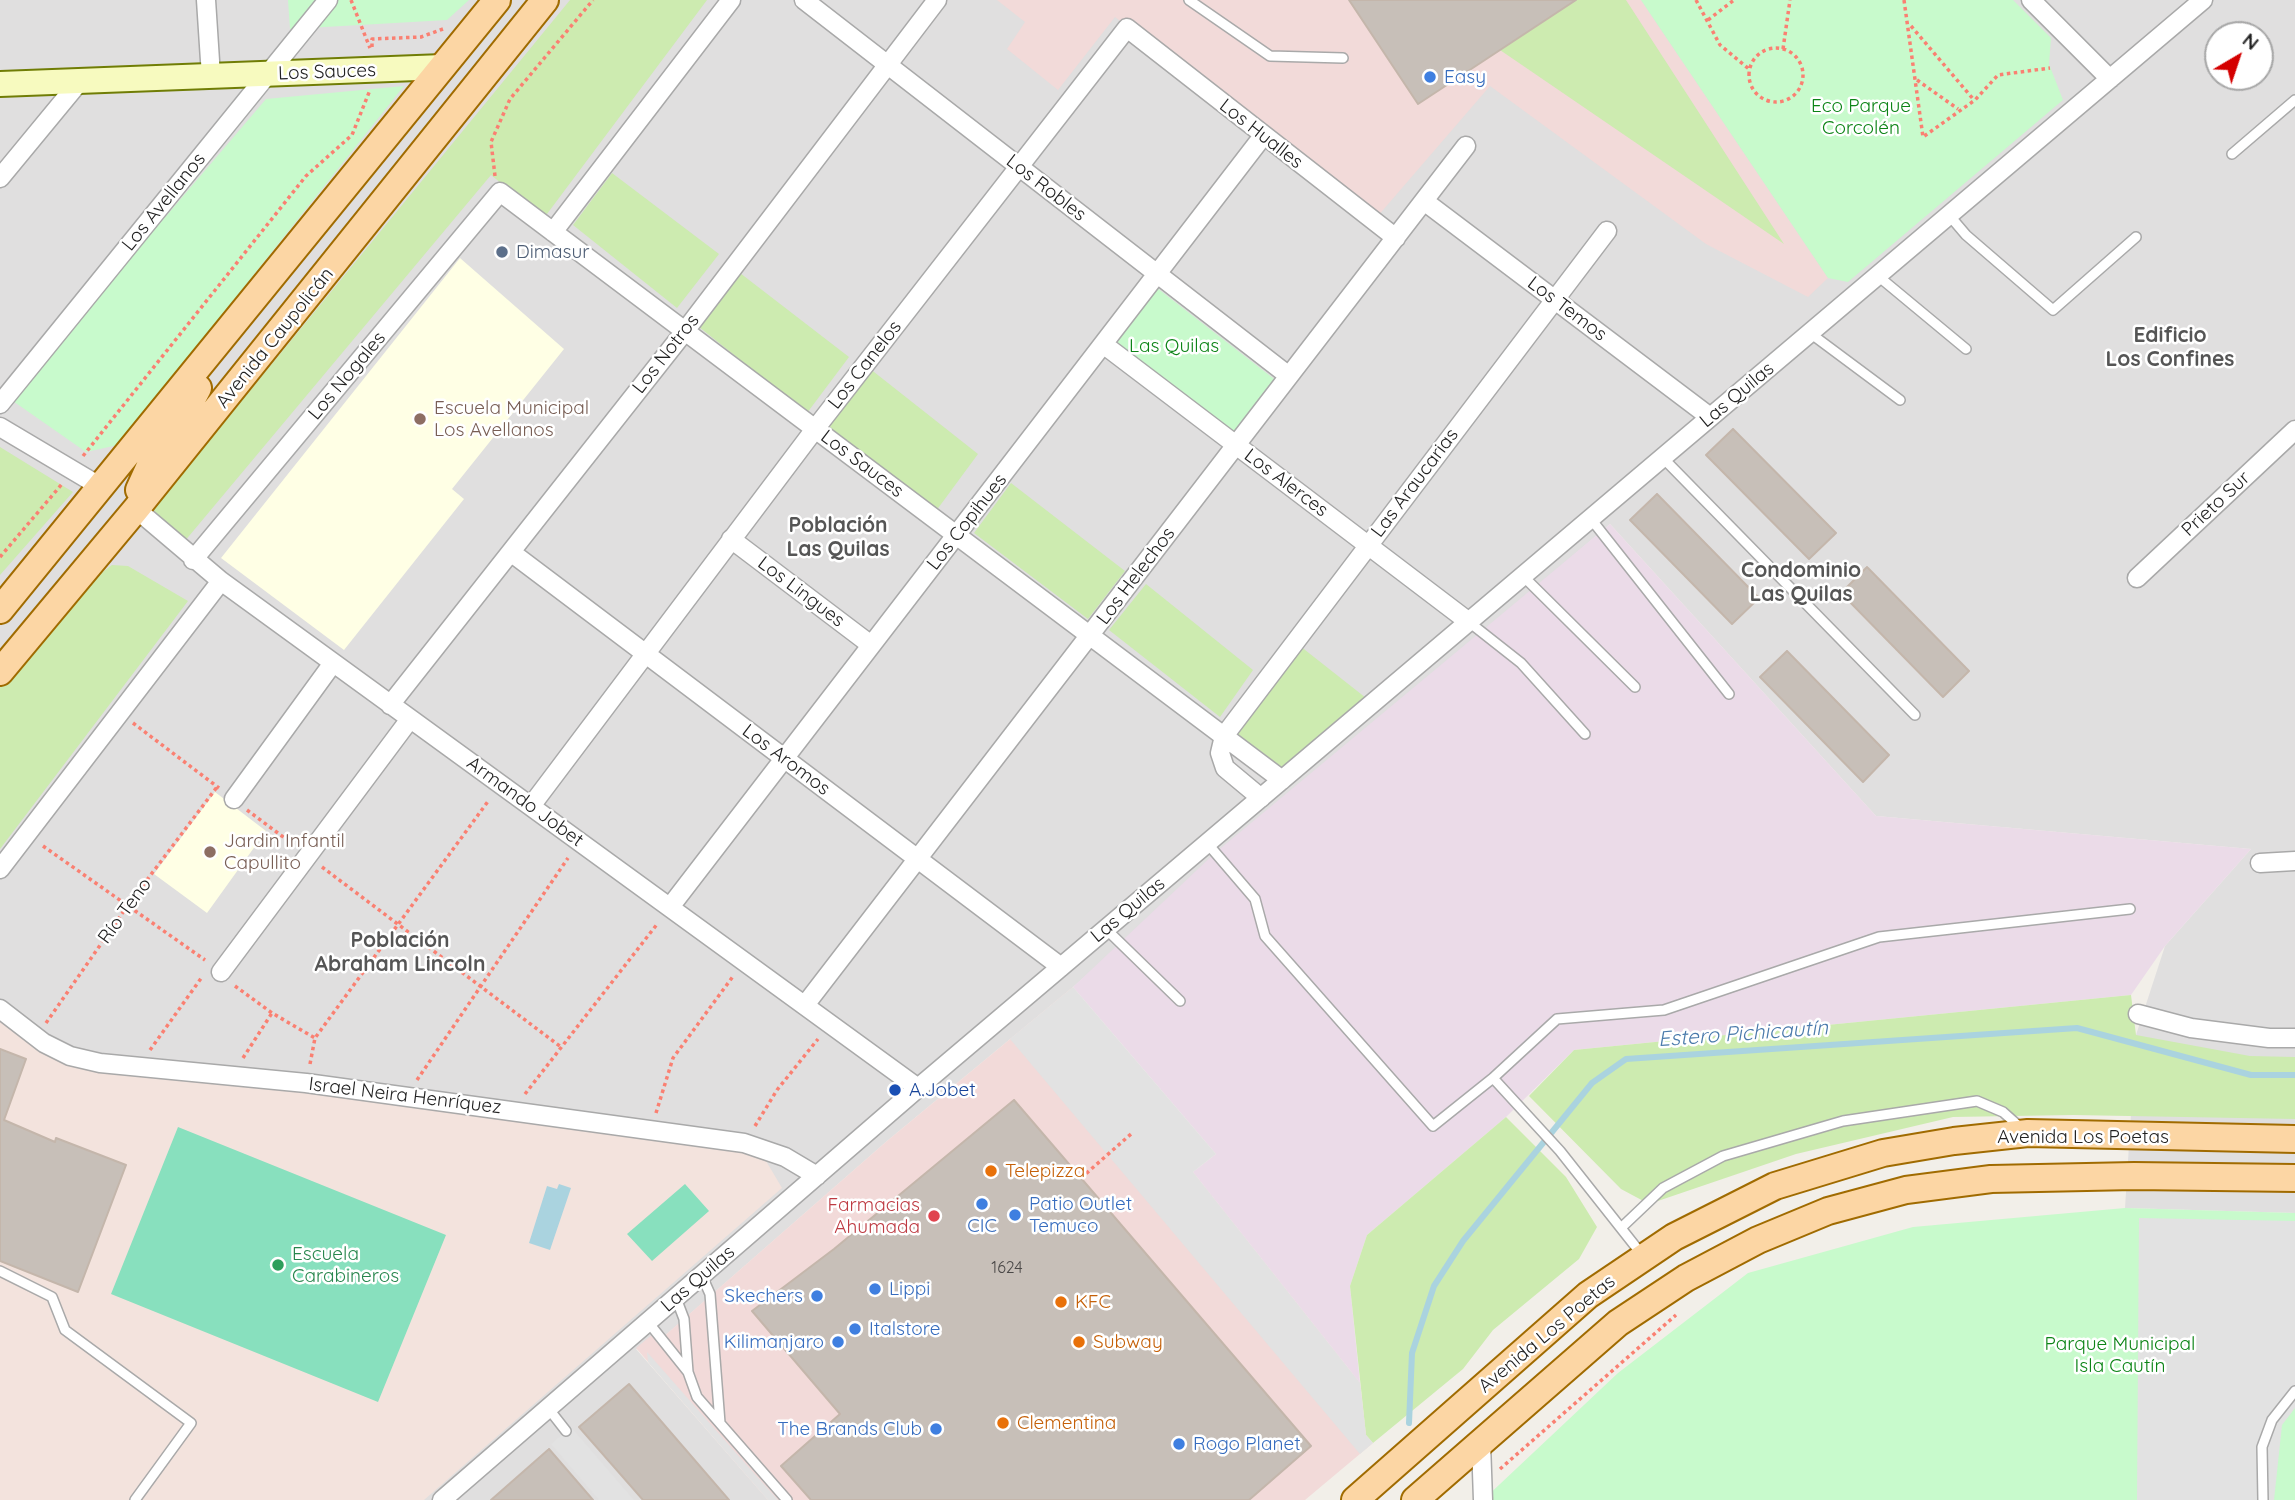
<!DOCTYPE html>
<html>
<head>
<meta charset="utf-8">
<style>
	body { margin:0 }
	#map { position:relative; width:2295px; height:1500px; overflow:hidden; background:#f2efe9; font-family:Quicksand,sans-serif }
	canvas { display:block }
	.north { position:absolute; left:2204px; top:21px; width:70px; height:70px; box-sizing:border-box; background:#fff; border:2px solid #a7a7a7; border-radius:50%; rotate:39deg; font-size:19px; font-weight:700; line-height:28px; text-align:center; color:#222 }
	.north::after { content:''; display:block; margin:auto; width:24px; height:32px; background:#d40000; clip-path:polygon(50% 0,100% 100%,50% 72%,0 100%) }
</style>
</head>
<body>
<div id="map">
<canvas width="2295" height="1500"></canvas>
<div class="north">N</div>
</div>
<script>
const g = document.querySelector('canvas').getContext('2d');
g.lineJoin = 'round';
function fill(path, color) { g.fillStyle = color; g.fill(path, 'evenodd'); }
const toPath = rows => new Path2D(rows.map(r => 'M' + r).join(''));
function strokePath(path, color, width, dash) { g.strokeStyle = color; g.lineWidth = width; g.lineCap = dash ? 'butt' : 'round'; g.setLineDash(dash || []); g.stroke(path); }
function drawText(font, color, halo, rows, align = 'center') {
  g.font = font + ' Quicksand,sans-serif'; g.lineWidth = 5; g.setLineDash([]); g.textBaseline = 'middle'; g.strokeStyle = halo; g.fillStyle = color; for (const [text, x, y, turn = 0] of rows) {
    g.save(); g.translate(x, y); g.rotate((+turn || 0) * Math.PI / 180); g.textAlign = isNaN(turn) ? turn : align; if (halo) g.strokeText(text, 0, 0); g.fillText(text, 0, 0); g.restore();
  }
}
fill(toPath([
	[0,0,2295,0,2295,1213,2125,1208,2136,1035,2165,946,2251,849,1876,816,1610,524,1073,987,887,1141,660,1340,636,1349,768,1500,0,1500],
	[2218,35,2260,35,2260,77,2218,77]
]), '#e0dfdf');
fill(toPath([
	[997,0,1641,0,1828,278,1808,297,1706,244,1490,86,1377,217,1115,17,1058,90,1007,49,1025,22],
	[1073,987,1193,1172,1360,1383,1366,1435,1373,1443,1305,1500,768,1500,636,1348,653,1334,662,1338,887,1141]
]), '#f2dad9');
fill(toPath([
	[1610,524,1876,816,2251,849,2165,946,2131,995,1574,1050,1506,1117,1367,1235,1350,1286,1360,1383,1193,1172,1216,1154,1073,987,1215,853]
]), '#ebdbe8');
fill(toPath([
	[460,258,564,349,452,489,464,499,344,650,221,558],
	[215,792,266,831,207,913,154,874]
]), '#ffffe5');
fill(toPath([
	[0,1018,37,1045,209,1079,759,1149,782,1188,424,1500,0,1500]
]), '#f3e3dd');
fill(toPath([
	[570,0,707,0,544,218,491,175,184,542,149,514],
	[1576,0,1626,0,1784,244,1500,50],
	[612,173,719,254,677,308,573,225],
	[740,273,849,357,807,413,699,327],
	[869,368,978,454,936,511,824,426],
	[0,447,73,492,0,575],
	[1011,483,1125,571,1088,619,974,533],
	[112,565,128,566,188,601,0,849,0,684,100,574],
	[1146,584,1253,670,1220,717,1109,630],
	[1300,646,1366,698,1284,769,1235,732],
	[2131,995,2136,1035,2250,1056,2295,1057,2295,1119,2073,1115,1953,1117,1796,1154,1649,1204,1621,1189,1529,1096,1574,1050],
	[1506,1117,1566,1177,1597,1227,1579,1259,1493,1330,1463,1369,1373,1443,1366,1435,1350,1286,1367,1235]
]), '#cdebb0');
fill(toPath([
	[288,0,469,0,447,20,290,29],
	[1641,0,2013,0,2051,38,2049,64,2063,100,1848,282,1828,278],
	[404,86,118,445,86,452,10,399,266,99],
	[1157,288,1278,382,1235,437,1114,344],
	[2125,1208,2295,1213,2295,1500,1483,1500,1618,1373,1748,1273,1913,1227]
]), '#c8facc');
fill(toPath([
	[178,1127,446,1235,378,1402,111,1294],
	[685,1184,709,1211,652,1261,627,1234]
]), '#88e0be');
fill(toPath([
	[1073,987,1216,1154,1193,1172,1360,1383,1366,1435,1373,1443,1360,1454,1010,1039],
	[2139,1218,2295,1221,2295,1408,2282,1425,2274,1500,2137,1500],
	[647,1352,736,1453,778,1500,768,1500,648,1362],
	[571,1427,634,1500,599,1500,551,1444]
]), '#e2e2e2');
fill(toPath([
	[559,1184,571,1188,550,1250,529,1243,547,1186,557,1189]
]), '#aad3df');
strokePath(toPath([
	[1409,1423,1412,1353,1434,1286,1463,1241,1592,1083,1626,1059,2077,1028,2251,1075,2295,1075]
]), '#aad3df', 6);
const building = toPath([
	[1349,0,1576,0,1418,104,1349,0],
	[1733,429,1836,533,1809,559,1706,455,1733,429],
	[1657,494,1759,598,1732,624,1630,520,1657,494],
	[1867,567,1969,671,1943,697,1841,593,1867,567],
	[1787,651,1889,755,1863,782,1760,677,1787,651],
	[0,1049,26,1059,4,1120,55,1142,56,1138,126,1165,78,1292,0,1261,0,1049],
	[1014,1100,1311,1446,1249,1500,811,1500,781,1466,840,1414,752,1311,834,1249,1014,1100],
	[629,1384,729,1500,643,1500,579,1427,629,1384],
	[549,1449,593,1500,491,1500,549,1449]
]);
fill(building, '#c7bfb8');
strokePath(building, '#c4b6ab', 2);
const lane = toPath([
	[1189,0,1270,56,1343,58],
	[2232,154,2295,100],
	[1949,215,1966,235,2053,310,2136,237],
	[1878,276,1966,349],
	[1810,333,1900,400],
	[1663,458,1915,715],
	[1591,519,1729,694],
	[1523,576,1635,687],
	[1469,622,1521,663,1585,734],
	[1207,843,1255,899,1265,936,1433,1126,1493,1078,1557,1019,1664,1010,1879,937,2130,909],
	[1106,929,1180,1001],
	[1493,1078,1560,1151,1643,1256],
	[1622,1227,1663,1188,1723,1156,1843,1121,1977,1101,2003,1112,2021,1128],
	[0,1271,52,1297,65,1330,191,1423,135,1500],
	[702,1276,710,1294,720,1423],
	[676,1298,684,1319,688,1372,697,1397,787,1500],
	[648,1322,688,1372],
	[548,1408,566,1431],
	[2263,1500,2262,1447,2272,1420,2295,1391]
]);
const street = toPath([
	[206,0,211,76],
	[804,0,1289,376],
	[2031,0,2110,79],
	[0,178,80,81],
	[1424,201,1710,417],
	[553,232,731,0],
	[1103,344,1469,622],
	[0,404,328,0],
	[0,427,101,487],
	[136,509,221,581,918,1088],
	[731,539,871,645],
	[512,553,1061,967],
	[193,560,500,192,1282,780],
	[2137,578,2295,430],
	[390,705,685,331,937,0],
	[1261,798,1225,768,1220,753,1224,736,1607,231],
	[234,799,333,663],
	[531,806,815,429,1127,28,1396,238],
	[2260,863,2295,861],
	[0,869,221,581],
	[670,907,1263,136],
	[221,972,410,719],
	[805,1005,1466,146],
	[0,1009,44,1043,70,1056,100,1063,306,1083,744,1143,785,1157,817,1176],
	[2138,1014,2191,1028,2269,1038,2295,1038],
	[1481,1443,1483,1500],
	[442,1500,918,1088,2203,0]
]);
const secondary = toPath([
	[0,84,443,67]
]);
const primary = toPath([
	[139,490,154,457,181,420,198,388],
	[0,610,497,0],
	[0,672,136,509,545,0],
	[1355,1500,1588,1295,1674,1237,1775,1186,1883,1153,1954,1141,2028,1133,2295,1139],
	[1415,1500,1618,1323,1686,1278,1758,1240,1828,1211,1906,1190,1991,1179,2134,1176,2295,1178]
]);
strokePath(lane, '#a9a9a9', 12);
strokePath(street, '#a9a9a9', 21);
strokePath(secondary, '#707d05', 28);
strokePath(primary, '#a06b00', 30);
strokePath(toPath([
	[351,0,370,48],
	[1696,0,1720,45,1749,69],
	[1904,0,1923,137,1975,100,1998,75,2050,68],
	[1708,20,1734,0],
	[1911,26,1974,100],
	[372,47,372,39,421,37,443,29],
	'1749 75a27 27 0 1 1 54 0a27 27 0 1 1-54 0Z',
	[1783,49,1790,0],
	[1917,80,1958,109],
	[495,176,491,142,510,99,593,0],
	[83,456,306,176,352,135,370,90],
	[0,557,62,484],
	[133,723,219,788],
	[247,810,294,845],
	[43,846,205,960],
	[322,867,561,1047],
	[235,986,272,1013,315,1038],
	[46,1023,128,905,217,787],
	[150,1050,202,977],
	[243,1058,272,1013],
	[310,1064,315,1038,489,800],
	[417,1080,568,858],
	[525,1094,658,923],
	[656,1113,673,1058,734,975],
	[755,1126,777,1090,818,1039],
	[1081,1178,1131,1134],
	[1500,1469,1676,1315]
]), '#fa8072', 3.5, [3.5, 3.5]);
strokePath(lane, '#fff', 9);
strokePath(street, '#fff', 18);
strokePath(secondary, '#f7fabf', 24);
strokePath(primary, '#fcd6a4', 26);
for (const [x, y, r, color] of [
	[1430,77,7,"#3f7fe0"],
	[502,252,7,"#5c6f8a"],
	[420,419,7,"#8d6e63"],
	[210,852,7,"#8d6e63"],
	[895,1090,7,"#1a4fb4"],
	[991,1171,7,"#e8710a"],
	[982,1204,7,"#3f7fe0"],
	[1015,1215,7,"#3f7fe0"],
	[934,1216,7,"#e0444e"],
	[278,1265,7,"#2e9e5b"],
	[875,1289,7,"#3f7fe0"],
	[817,1296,7,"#3f7fe0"],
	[1061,1302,7,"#e8710a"],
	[855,1329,7,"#3f7fe0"],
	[838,1342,7,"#3f7fe0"],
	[1079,1342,7,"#e8710a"],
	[1003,1423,7,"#e8710a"],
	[936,1429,7,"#3f7fe0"],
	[1179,1444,7,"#3f7fe0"]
]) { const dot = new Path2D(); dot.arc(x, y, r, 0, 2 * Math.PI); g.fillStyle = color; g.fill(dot); strokePath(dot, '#fff', 2.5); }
drawText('16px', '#4b4948', null, [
	["1624",1007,1268]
]);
drawText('19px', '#222', '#fff', [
	["Los Sauces",327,72,-2],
	["Los Hualles",1261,134,38],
	["Los Robles",1046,188,38],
	["Los Avellanos",164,202,-51],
	["Los Temos",1567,309,37],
	["Avenida Caupolicán",275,338,-51],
	["Los Notros",666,354,-52],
	["Los Canelos",865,365,-52],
	["Los Nogales",347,376,-50],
	["Las Quilas",1737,395,-40],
	["Los Sauces",862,464,37],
	["Los Alerces",1286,483,37],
	["Las Araucarias",1415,483,-53],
	["Prieto Sur",2216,504,-43],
	["Los Copihues",967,522,-52],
	["Los Helechos",1136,576,-53],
	["Los Lingues",801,592,37],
	["Los Aromos",786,760,37],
	["Armando Jobet",525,802,36],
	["Las Quilas",1128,910,-40],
	["Río Teno",125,911,-54],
	["Israel Neira Henríquez",405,1096,7],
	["Avenida Los Poetas",2083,1137],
	["Las Quilas",698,1279,-41],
	["Avenida Los Poetas",1547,1334,-40]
]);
drawText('19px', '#366cbe', '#fff', [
	["Easy",1444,77],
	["Patio Outlet",1029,1204],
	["Temuco",1029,1226],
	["CIC",982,1226,"center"],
	["Lippi",889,1289],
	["Skechers",803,1296,"right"],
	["Italstore",869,1329],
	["Kilimanjaro",824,1342,"right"],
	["The Brands Club",922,1429,"right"],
	["Rogo Planet",1193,1444]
], 'left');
drawText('19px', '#0c8416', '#fff', [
	["Eco Parque",1861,106],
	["Corcolén",1861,128],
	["Las Quilas",1174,346],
	["Parque Municipal",2120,1344],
	["Isla Cautín",2120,1366]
]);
drawText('19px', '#4e5e75', '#fff', [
	["Dimasur",516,252]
], 'left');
drawText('19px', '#785e54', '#fff', [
	["Escuela Municipal",434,408],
	["Los Avellanos",434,430],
	["Jardin Infantil",224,841],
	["Capullito",224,863]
], 'left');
drawText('19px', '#164399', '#fff', [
	["A.Jobet",909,1090]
], 'left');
drawText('19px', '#c56008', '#fff', [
	["Telepizza",1005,1171],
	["KFC",1075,1302],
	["Subway",1093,1342],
	["Clementina",1017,1423]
], 'left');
drawText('19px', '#be3a42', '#fff', [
	["Farmacias",920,1205],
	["Ahumada",920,1227]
], 'right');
drawText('19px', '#27864d', '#fff', [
	["Escuela",292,1254],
	["Carabineros",292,1276]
], 'left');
drawText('bold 21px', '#555', '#fff', [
	["Edificio",2170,336],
	["Los Confines",2170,360],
	["Población",838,526],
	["Las Quilas",838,550],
	["Condominio",1801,571],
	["Las Quilas",1801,595],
	["Población",400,941],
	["Abraham Lincoln",400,965]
]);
drawText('italic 21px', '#4a7aab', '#fff', [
	["Estero Pichicautín",1743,1034,-4]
]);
</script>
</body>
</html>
